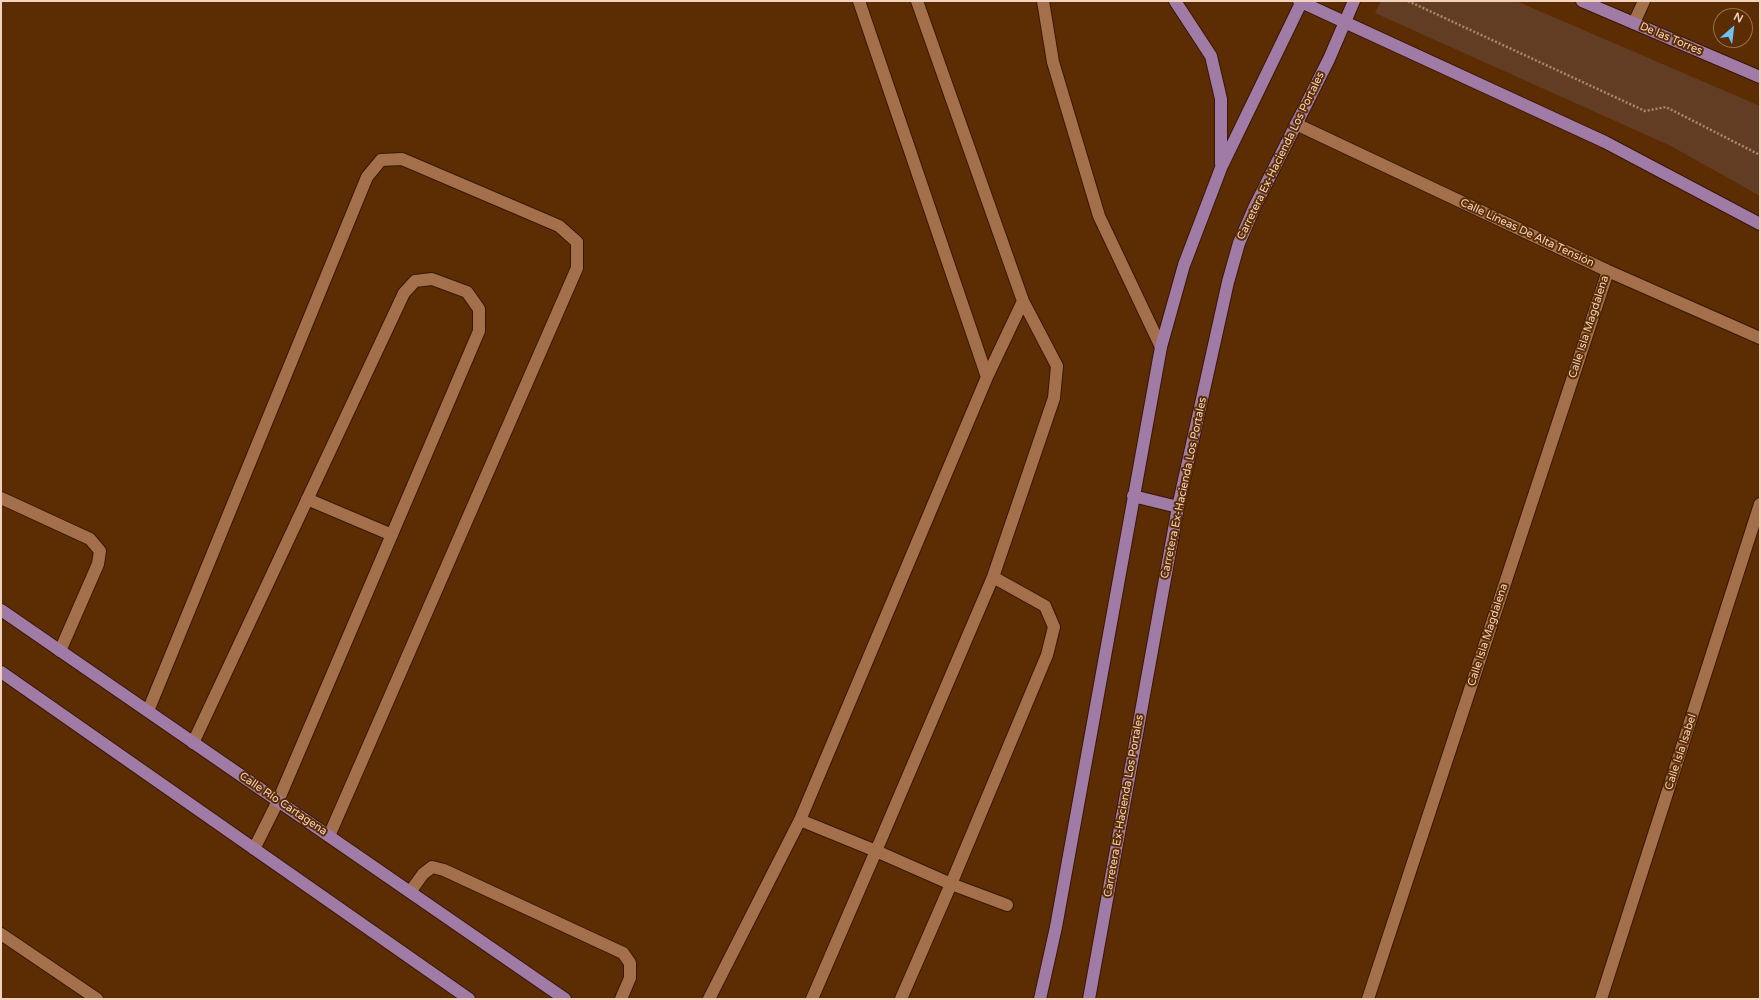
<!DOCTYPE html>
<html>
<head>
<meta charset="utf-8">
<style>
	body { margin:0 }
	#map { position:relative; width:1761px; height:1000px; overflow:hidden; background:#5c2d03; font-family:"Varela Round",sans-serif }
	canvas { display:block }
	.frame { position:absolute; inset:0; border:2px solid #f1d3c0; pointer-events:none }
	.north { position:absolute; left:1713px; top:8px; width:40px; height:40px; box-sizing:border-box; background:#5c2d03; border:1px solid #986f4f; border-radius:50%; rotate:28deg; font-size:11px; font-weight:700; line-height:16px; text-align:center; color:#f1d3c0 }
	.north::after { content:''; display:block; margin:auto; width:14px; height:18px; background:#6dc2f3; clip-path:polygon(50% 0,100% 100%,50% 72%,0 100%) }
</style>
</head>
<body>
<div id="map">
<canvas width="1761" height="1000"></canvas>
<div class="frame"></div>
<div class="north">N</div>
</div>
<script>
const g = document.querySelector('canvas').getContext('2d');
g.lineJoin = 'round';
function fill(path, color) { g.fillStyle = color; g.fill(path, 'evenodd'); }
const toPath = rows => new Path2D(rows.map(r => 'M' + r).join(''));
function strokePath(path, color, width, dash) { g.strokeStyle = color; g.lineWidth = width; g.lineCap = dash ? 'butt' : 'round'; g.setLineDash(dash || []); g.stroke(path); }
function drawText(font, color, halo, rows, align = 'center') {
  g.font = font + ' "Varela Round",sans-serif'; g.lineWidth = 4; g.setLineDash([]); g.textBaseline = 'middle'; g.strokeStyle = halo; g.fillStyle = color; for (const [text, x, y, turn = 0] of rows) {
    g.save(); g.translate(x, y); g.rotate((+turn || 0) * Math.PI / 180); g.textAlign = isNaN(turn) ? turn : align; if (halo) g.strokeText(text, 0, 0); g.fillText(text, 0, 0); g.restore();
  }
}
fill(toPath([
	[1381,1,1516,1,1760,106,1760,196,1671,146,1375,13]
]), '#633d23');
const minor = toPath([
	[859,1,987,377],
	[1043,1,1053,62,1099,216,1161,347],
	[1634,23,1644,1],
	[1296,124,1608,271,1760,338],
	[1,498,90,539,100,551,98,564,60,651],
	[307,499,392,535],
	[148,711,367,177,381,160,402,159,559,226,577,242,577,268,329,836],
	[193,743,404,293,415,281,432,279,467,292,479,309,479,331,278,801,254,849],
	[800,820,876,851,993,577,1054,398,1057,366,1023,301],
	[410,892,423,874,432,867,444,870,623,953,630,963,630,978,621,999],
	[1,934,97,999],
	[709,999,800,820,987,377,1023,301,917,1],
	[812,999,876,851,951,884,1007,905],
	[901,999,951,884,1047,655,1054,627,1045,606,993,577],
	[1368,999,1608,271],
	[1601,999,1760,504]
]);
const major = toPath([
	[1175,1,1211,56,1221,99,1221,164],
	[1299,1,1605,142,1760,224],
	[1582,1,1760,77],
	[1133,496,1178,507],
	[1,610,565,999],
	[1,672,469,999],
	[1040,999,1056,927,1161,347,1184,265,1221,168,1302,1],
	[1089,999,1178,507,1228,282,1239,243,1255,206,1329,59,1354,1]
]);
strokePath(minor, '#3a1700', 14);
strokePath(major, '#3a1700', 14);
strokePath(toPath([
	[1408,1,1645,111,1666,107,1760,155]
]), '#ac8769', 2.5, [2, 2]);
strokePath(minor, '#a4704b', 12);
strokePath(major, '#a07ba6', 12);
drawText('11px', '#f1d3c0', '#5c2d03', [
	["De las Torres",1671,39,23],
	["Carretera Ex-Hacienda Los Portales",1281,156,-64],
	["Calle Líneas De Alta Tensión",1527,233,25],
	["Calle Isla Magdalena",1589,327,-72],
	["Carretera Ex-Hacienda Los Portales",1184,488,-78],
	["Calle Isla Magdalena",1488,635,-72],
	["Calle Isla Isabel",1681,752,-72],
	["Calle Río Cartagena",283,804,34],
	["Carretera Ex-Hacienda Los Portales",1124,806,-80]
]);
</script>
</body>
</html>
